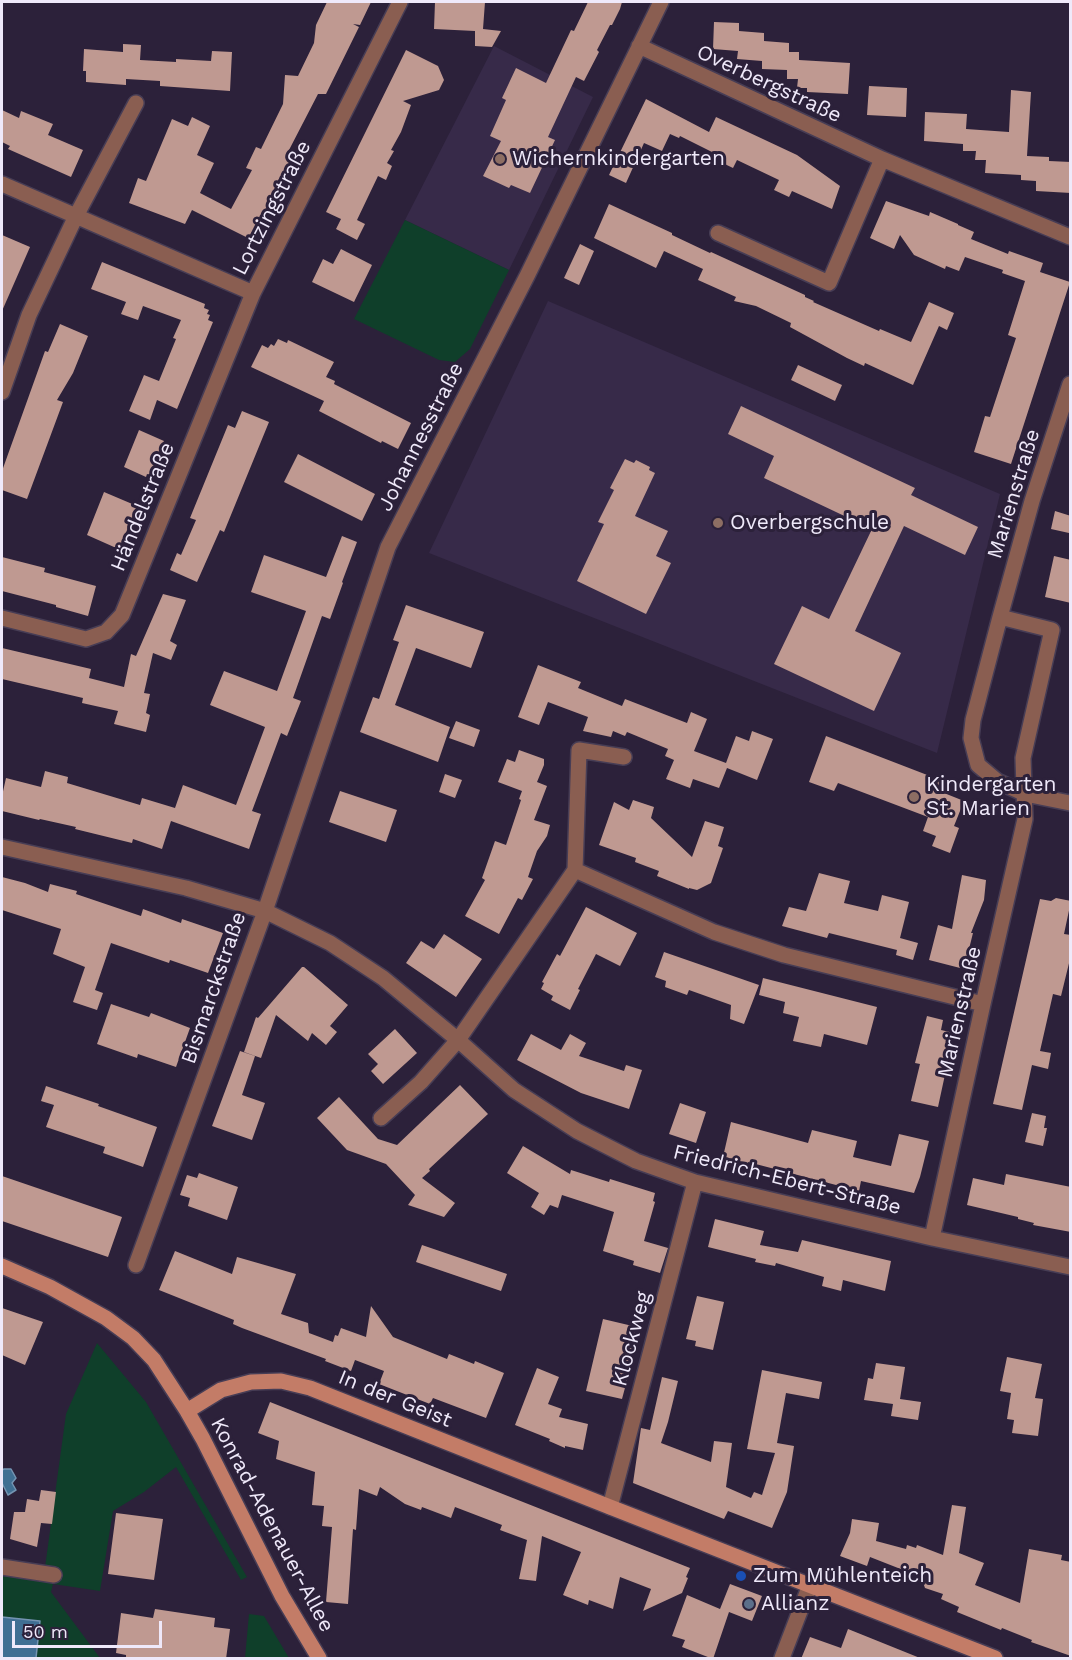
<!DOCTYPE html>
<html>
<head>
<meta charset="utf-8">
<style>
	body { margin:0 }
	#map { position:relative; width:1072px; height:1660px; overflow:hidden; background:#2c213a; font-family:"Work Sans",sans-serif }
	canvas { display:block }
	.frame { position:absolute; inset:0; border:3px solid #efe9fa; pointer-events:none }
	.scale { position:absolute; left:12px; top:1621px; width:150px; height:27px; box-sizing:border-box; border:3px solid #efe9fa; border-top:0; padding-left:8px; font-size:18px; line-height:21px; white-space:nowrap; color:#efe9fa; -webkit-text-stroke:4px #2c213a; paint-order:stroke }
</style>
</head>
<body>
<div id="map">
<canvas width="1072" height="1660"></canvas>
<div class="frame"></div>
<div class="scale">50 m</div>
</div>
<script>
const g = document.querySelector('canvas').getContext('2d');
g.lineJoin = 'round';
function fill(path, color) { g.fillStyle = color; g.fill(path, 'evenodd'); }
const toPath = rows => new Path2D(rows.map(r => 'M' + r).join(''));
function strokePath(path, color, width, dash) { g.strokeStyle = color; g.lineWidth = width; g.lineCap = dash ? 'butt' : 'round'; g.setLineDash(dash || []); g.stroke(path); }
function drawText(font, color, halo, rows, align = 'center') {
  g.font = font + ' "Work Sans",sans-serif'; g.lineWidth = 6; g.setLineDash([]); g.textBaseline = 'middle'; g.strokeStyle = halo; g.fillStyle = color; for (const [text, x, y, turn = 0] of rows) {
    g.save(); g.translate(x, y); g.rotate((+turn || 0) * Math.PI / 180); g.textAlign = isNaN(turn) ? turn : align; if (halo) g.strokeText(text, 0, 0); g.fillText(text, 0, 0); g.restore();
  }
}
fill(toPath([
	[494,46,593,97,509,270,405,220],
	[548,301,1000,494,937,753,429,553]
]), '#372a49');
fill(toPath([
	[405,220,509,270,470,349,455,362,439,360,354,319],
	[97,1343,146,1402,247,1577,241,1580,176,1467,144,1492,113,1511,100,1591,53,1584,51,1592,100,1658,2,1658,2,1576,43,1582,66,1414],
	[249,1614,264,1616,289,1658,245,1658]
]), '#0f3f2a');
const water = toPath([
	[4,1469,11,1469,16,1478,12,1483,16,1490,8,1495,2,1483,2,1470,4,1469],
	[2,1617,40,1621,36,1658,2,1658,2,1617]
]);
fill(water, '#406f93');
strokePath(water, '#7494b2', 1.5);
fill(toPath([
	[327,2,371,2,360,25,353,24,359,27,326,94,318,94,289,150,296,153,267,212,264,211,250,239,192,210,185,224,129,203,138,178,146,181,172,119,188,126,192,117,210,126,197,155,214,163,200,193,231,209,252,170,246,168,256,147,261,149,283,104,285,75,298,76,314,43,316,25],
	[435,2,485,2,483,29,501,31,492,47,475,46,475,31,434,29],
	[588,2,622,2,620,9,612,25,610,25,597,50,599,52,584,81,576,77,548,137,555,140,530,193,511,185,509,188,483,176,501,141,490,136,506,100,502,98,516,68,546,83,571,30,574,31],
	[714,22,739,23,739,31,764,33,764,41,789,43,789,52,799,52,799,60,850,63,848,94,807,92,807,88,797,88,798,79,787,79,787,70,762,69,762,61,737,59,738,51,713,49],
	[123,44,141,45,140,60,176,62,176,59,211,61,212,51,232,52,230,91,160,86,160,81,126,79,126,85,86,82,86,71,83,71,84,49,123,52],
	[406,50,438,66,444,80,439,90,403,101,411,105,401,132,391,150,394,151,387,163,392,166,386,180,378,176,357,220,365,224,357,240,336,229,341,219,326,212],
	[869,86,907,88,906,117,867,115],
	[1011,90,1031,92,1027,156,1049,157,1049,161,1071,162,1071,193,1036,191,1036,181,1021,180,1021,175,985,173,986,160,975,160,976,151,963,151,963,144,924,141,925,112,967,114,966,129,1009,132],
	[646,99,709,132,716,117,797,155,840,186,832,209,792,191,789,197,774,190,779,180,737,160,733,168,710,157,712,152,680,136,679,138,670,134,662,151,644,143,626,183,609,175],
	[2,110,19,118,21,111,53,124,48,135,83,150,71,177,8,149,10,146,2,142],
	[886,201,929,216,930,212,958,224,958,225,974,232,971,239,1008,254,1009,251,1043,263,1040,272,1070,282,1011,464,974,452,985,416,990,417,1016,338,1008,335,1025,281,1002,273,1003,270,965,257,959,271,946,266,945,269,914,255,900,235,894,249,870,238],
	[609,204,672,233,672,235,710,253,711,252,805,295,805,297,814,301,813,302,879,331,880,329,911,342,929,302,954,313,947,330,939,326,913,385,865,363,864,366,847,358,790,327,791,323,756,306,734,301,736,297,698,280,703,269,664,251,656,268,594,238],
	[2,235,30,247,2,311],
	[580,244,594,251,579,285,564,278],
	[341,249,372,265,354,302,312,282,323,259,333,264],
	[102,262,205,304,204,308,209,310,207,314,210,315,208,320,213,322,177,409,157,400,150,420,129,411,144,375,159,381,176,339,173,338,181,320,143,306,138,320,121,314,126,302,91,289],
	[60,324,88,336,73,373,57,400,63,402,27,499,2,490,2,471,45,351,48,352],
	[278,339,287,343,288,340,334,362,326,377,335,381,334,384,411,423,398,449,382,441,381,443,319,411,324,401,251,367,262,345,268,348,271,344,274,346],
	[798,365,842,385,835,401,791,380],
	[741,406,915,488,911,495,978,527,965,555,904,526,855,631,901,653,874,711,774,664,802,606,829,619,872,529,764,478,774,456,728,434],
	[242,411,269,422,224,532,220,530,197,582,170,570,177,553,181,555,196,520,190,518,228,425,235,428],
	[139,430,164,441,150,475,147,474,146,477,124,467],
	[298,454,375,494,362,521,284,482],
	[625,459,634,463,636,460,650,467,649,470,655,473,635,516,668,531,656,556,671,563,646,614,577,581,604,524,598,522,614,490,610,488],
	[104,492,137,506,120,547,114,547,87,535],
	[1055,511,1071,516,1069,533,1051,529],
	[342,536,357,542,342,582,343,583,330,619,322,616,293,698,301,701,287,736,281,733,252,811,261,814,249,849,171,821,162,849,133,839,132,843,75,829,76,827,40,819,39,820,2,811,2,796,6,778,41,787,45,771,68,777,67,783,140,805,142,798,175,808,183,785,236,805,265,727,210,705,224,671,277,691,306,611,251,592,264,555,326,577],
	[1054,556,1071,560,1071,603,1045,597],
	[2,557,45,568,44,572,96,586,88,616,56,607,56,605,2,591],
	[163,594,186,600,170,641,177,645,171,660,153,653,144,693,150,694,146,713,150,715,146,732,114,724,118,711,82,703,83,698,2,679,2,648,91,669,89,678,124,687,131,654,136,656],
	[406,605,484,632,471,668,416,648,395,705,450,727,438,762,360,732,373,697,379,699,399,642,393,640],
	[538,665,581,682,578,688,622,706,625,699,687,723,691,712,707,719,694,751,726,763,736,736,749,741,752,731,773,739,757,780,727,768,719,788,693,779,690,788,666,779,674,760,665,756,668,749,627,732,625,736,613,731,611,737,583,731,588,717,548,702,539,725,518,717],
	[456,721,480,730,474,747,449,738],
	[826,736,948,783,944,793,964,801,954,826,959,828,950,853,932,846,936,836,923,831,928,817,838,783,834,791,809,782],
	[519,750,544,759,544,765,537,782,547,786,534,820,550,825,547,836,537,851,528,877,533,879,522,900,518,898,499,934,465,916,485,880,482,878,495,841,506,845,521,800,519,799,522,791,498,782,507,759,515,762],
	[445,774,462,780,455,798,439,792],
	[340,791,397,810,386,842,329,822],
	[633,800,654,807,651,818,692,857,705,821,724,827,718,846,723,848,711,883,697,890,689,888,689,889,657,876,659,871,635,862,636,858,599,845,614,802,629,810],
	[819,873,850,881,844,903,878,911,882,895,909,902,900,938,918,943,913,960,896,955,897,950,829,933,827,938,782,926,789,907,806,911],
	[962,875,986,880,984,900,971,933,973,933,964,969,929,960,938,925,952,929],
	[2,877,25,883,48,892,50,884,77,891,76,894,141,916,143,909,181,923,182,919,223,933,208,973,170,960,169,963,111,943,95,990,103,993,97,1010,73,1002,85,967,53,954,61,929,2,910],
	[1056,898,1071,901,1064,934,1071,935,1071,955,1061,996,1053,994,1040,1051,1051,1053,1048,1069,1032,1065,1022,1110,993,1104,1040,899,1051,901],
	[586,907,637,933,620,966,596,954,578,989,580,990,570,1010,551,1000,553,996,541,989,544,983,542,982,557,954,560,956],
	[444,934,482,959,456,997,406,963,421,941,434,949],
	[664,952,759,985,744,1024,730,1019,731,1005,689,990,687,995,665,987,666,981,655,977],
	[302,967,304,967,348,1005,330,1026,337,1032,326,1045,312,1033,308,1041,276,1015,261,1058,244,1052,256,1017,258,1018],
	[763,978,877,1007,867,1045,824,1034,821,1047,793,1041,799,1017,783,1013,785,1002,759,995],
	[111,1004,149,1017,151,1013,190,1028,176,1067,138,1054,137,1058,97,1044],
	[927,1016,943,1020,941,1030,954,1033,938,1107,911,1101,920,1064,915,1063],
	[395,1029,417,1053,383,1084,371,1071,378,1064,368,1054],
	[531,1034,561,1050,570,1034,586,1043,579,1056,624,1071,626,1065,642,1070,629,1109,581,1093,517,1060],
	[240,1051,255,1056,242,1095,265,1103,252,1140,212,1126],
	[460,1085,488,1114,429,1169,430,1171,422,1178,455,1203,444,1217,408,1205,415,1195,386,1164,347,1150,317,1118,339,1097,378,1139,397,1145],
	[46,1086,99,1104,98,1106,157,1127,143,1167,103,1153,105,1147,46,1127,54,1105,41,1101],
	[680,1103,706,1112,696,1143,669,1134],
	[1032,1113,1046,1116,1044,1128,1047,1128,1043,1146,1025,1142],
	[731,1122,808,1143,812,1130,857,1141,853,1157,891,1166,899,1134,929,1141,920,1177,914,1193,861,1181,859,1191,748,1162,748,1163,723,1157],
	[523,1146,570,1174,571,1170,609,1182,610,1179,655,1193,653,1201,655,1202,644,1241,668,1248,660,1273,633,1265,634,1261,603,1251,614,1212,562,1195,558,1208,550,1205,544,1215,531,1207,539,1193,507,1173],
	[199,1173,238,1187,227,1220,188,1206,190,1198,180,1195,187,1175,197,1178],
	[1006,1174,1071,1187,1071,1232,1033,1225,1034,1223,1018,1219,1018,1217,967,1205,973,1178,1004,1185],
	[2,1176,122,1217,108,1257,2,1221],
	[715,1219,764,1231,760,1245,798,1252,802,1240,891,1261,885,1291,843,1280,841,1291,822,1286,824,1277,776,1263,775,1266,755,1262,756,1259,708,1247],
	[422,1245,507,1274,501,1291,416,1262],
	[175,1251,232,1274,237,1257,296,1274,281,1314,308,1323,309,1333,333,1342,335,1335,338,1336,341,1328,366,1337,371,1306,393,1337,447,1359,449,1354,474,1364,475,1361,504,1373,486,1418,433,1398,430,1404,402,1393,379,1384,384,1371,355,1360,351,1371,325,1361,326,1359,242,1328,233,1324,234,1320,159,1290],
	[697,1296,724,1302,713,1350,695,1346,696,1341,686,1339],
	[2,1308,43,1322,25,1365,2,1355],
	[603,1319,641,1328,622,1399,586,1391],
	[1007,1357,1042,1364,1035,1398,1043,1399,1038,1436,1012,1433,1014,1420,1007,1419,1011,1393,1000,1391],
	[876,1363,905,1367,900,1399,921,1402,918,1420,891,1416,893,1404,864,1400,868,1378,873,1379],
	[537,1368,559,1377,548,1404,562,1409,559,1417,588,1424,583,1450,565,1446,565,1448,549,1441,550,1439,515,1425],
	[762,1370,822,1382,819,1399,786,1393,777,1443,794,1446,787,1492,772,1528,728,1511,724,1519,633,1483,641,1428,650,1430,662,1377,678,1381,668,1422,661,1443,711,1462,714,1441,732,1443,726,1487,751,1498,754,1492,762,1495,775,1453,747,1449],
	[270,1402,690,1568,686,1577,688,1578,682,1593,643,1611,651,1589,620,1577,613,1609,589,1600,588,1605,563,1595,581,1552,542,1536,536,1581,519,1579,527,1540,500,1530,502,1525,455,1507,451,1518,422,1507,421,1510,405,1504,380,1487,377,1496,359,1489,356,1530,353,1529,348,1604,326,1602,332,1527,322,1526,324,1506,312,1505,315,1472,276,1459,279,1441,258,1433],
	[41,1490,56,1492,52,1524,41,1523,37,1547,10,1539,14,1512,25,1512,27,1499,39,1501],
	[952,1505,966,1507,959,1553,984,1563,975,1585,1020,1603,1029,1549,1062,1555,1061,1560,1071,1562,1071,1656,1031,1642,1032,1640,1002,1628,1001,1630,957,1612,959,1607,941,1599,943,1594,925,1588,921,1577,870,1557,867,1566,840,1556,850,1533,852,1519,879,1523,876,1541,906,1549,907,1545,916,1548,917,1545,943,1555],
	[116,1513,163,1519,154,1580,108,1574],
	[730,1584,762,1596,752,1621,729,1612,713,1659,682,1647,685,1640,672,1636,687,1595,720,1609],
	[155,1609,215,1618,214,1627,230,1629,226,1659,126,1659,126,1655,116,1653,121,1613,153,1618],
	[848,1629,920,1658,919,1659,801,1659,810,1637,841,1648]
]), '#bf9991');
const minor = toPath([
	[639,46,882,159,1070,237],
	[2,184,253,293],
	[718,233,829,283,882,159],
	[1070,384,1032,501,1000,617,973,720,971,738,978,765,997,781,1025,794,1070,803],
	[2,392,29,315,76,216,136,103],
	[2,618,86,639,106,632,122,615,253,293,400,2],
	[2,847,186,888,265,911,330,943,383,978,458,1040,514,1090,577,1131,636,1161,695,1182,932,1238,1070,1267],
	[575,870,714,932,784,955,983,1004],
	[381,1118,421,1082,458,1040,575,870,579,750,624,757],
	[932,1238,983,1004,1025,819,1023,758,1052,630,1000,617],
	[136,1265,265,911,388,547,527,276,661,2],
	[610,1507,695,1182],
	[2,1567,54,1575],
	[782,1658,810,1585]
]);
const secondary = toPath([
	[2,1266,50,1287,106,1318,133,1338,154,1360,187,1411,203,1439,282,1596,319,1658],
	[187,1411,221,1390,251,1382,281,1381,310,1388,610,1507,995,1658]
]);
strokePath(minor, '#473d55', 18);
strokePath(secondary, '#473d55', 18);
strokePath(minor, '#8a5e51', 15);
strokePath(secondary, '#c37c67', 15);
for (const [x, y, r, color] of [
	[500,159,6,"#8d6e63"],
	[718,523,6,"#8d6e63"],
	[914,797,6,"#8d6e63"],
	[741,1576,6,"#1a4fb4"],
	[749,1604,6,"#5c6f8a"]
]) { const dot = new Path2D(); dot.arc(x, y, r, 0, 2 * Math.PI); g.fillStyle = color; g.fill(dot); strokePath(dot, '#2c213a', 2); }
drawText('21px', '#efe9fa', '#2c213a', [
	["Overbergstraße",769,84,25],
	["Lortzingstraße",272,208,-63],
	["Johannesstraße",421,437,-63],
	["Marienstraße",1014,494,-73],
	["Händelstraße",143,507,-68],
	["Bismarckstraße",214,988,-71],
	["Marienstraße",960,1012,-77],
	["Friedrich-Ebert-Straße",787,1180,14],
	["Klockweg",632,1339,-75],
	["In der Geist",395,1399,22],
	["Konrad-Adenauer-Allee",272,1525,62]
]);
drawText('21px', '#efe9fa', '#2c213a', [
	["Wichernkindergarten",512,159],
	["Overbergschule",730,523],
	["Kindergarten",926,785],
	["St. Marien",926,809],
	["Zum Mühlenteich",753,1576],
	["Allianz",761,1604]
], 'left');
</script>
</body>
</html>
